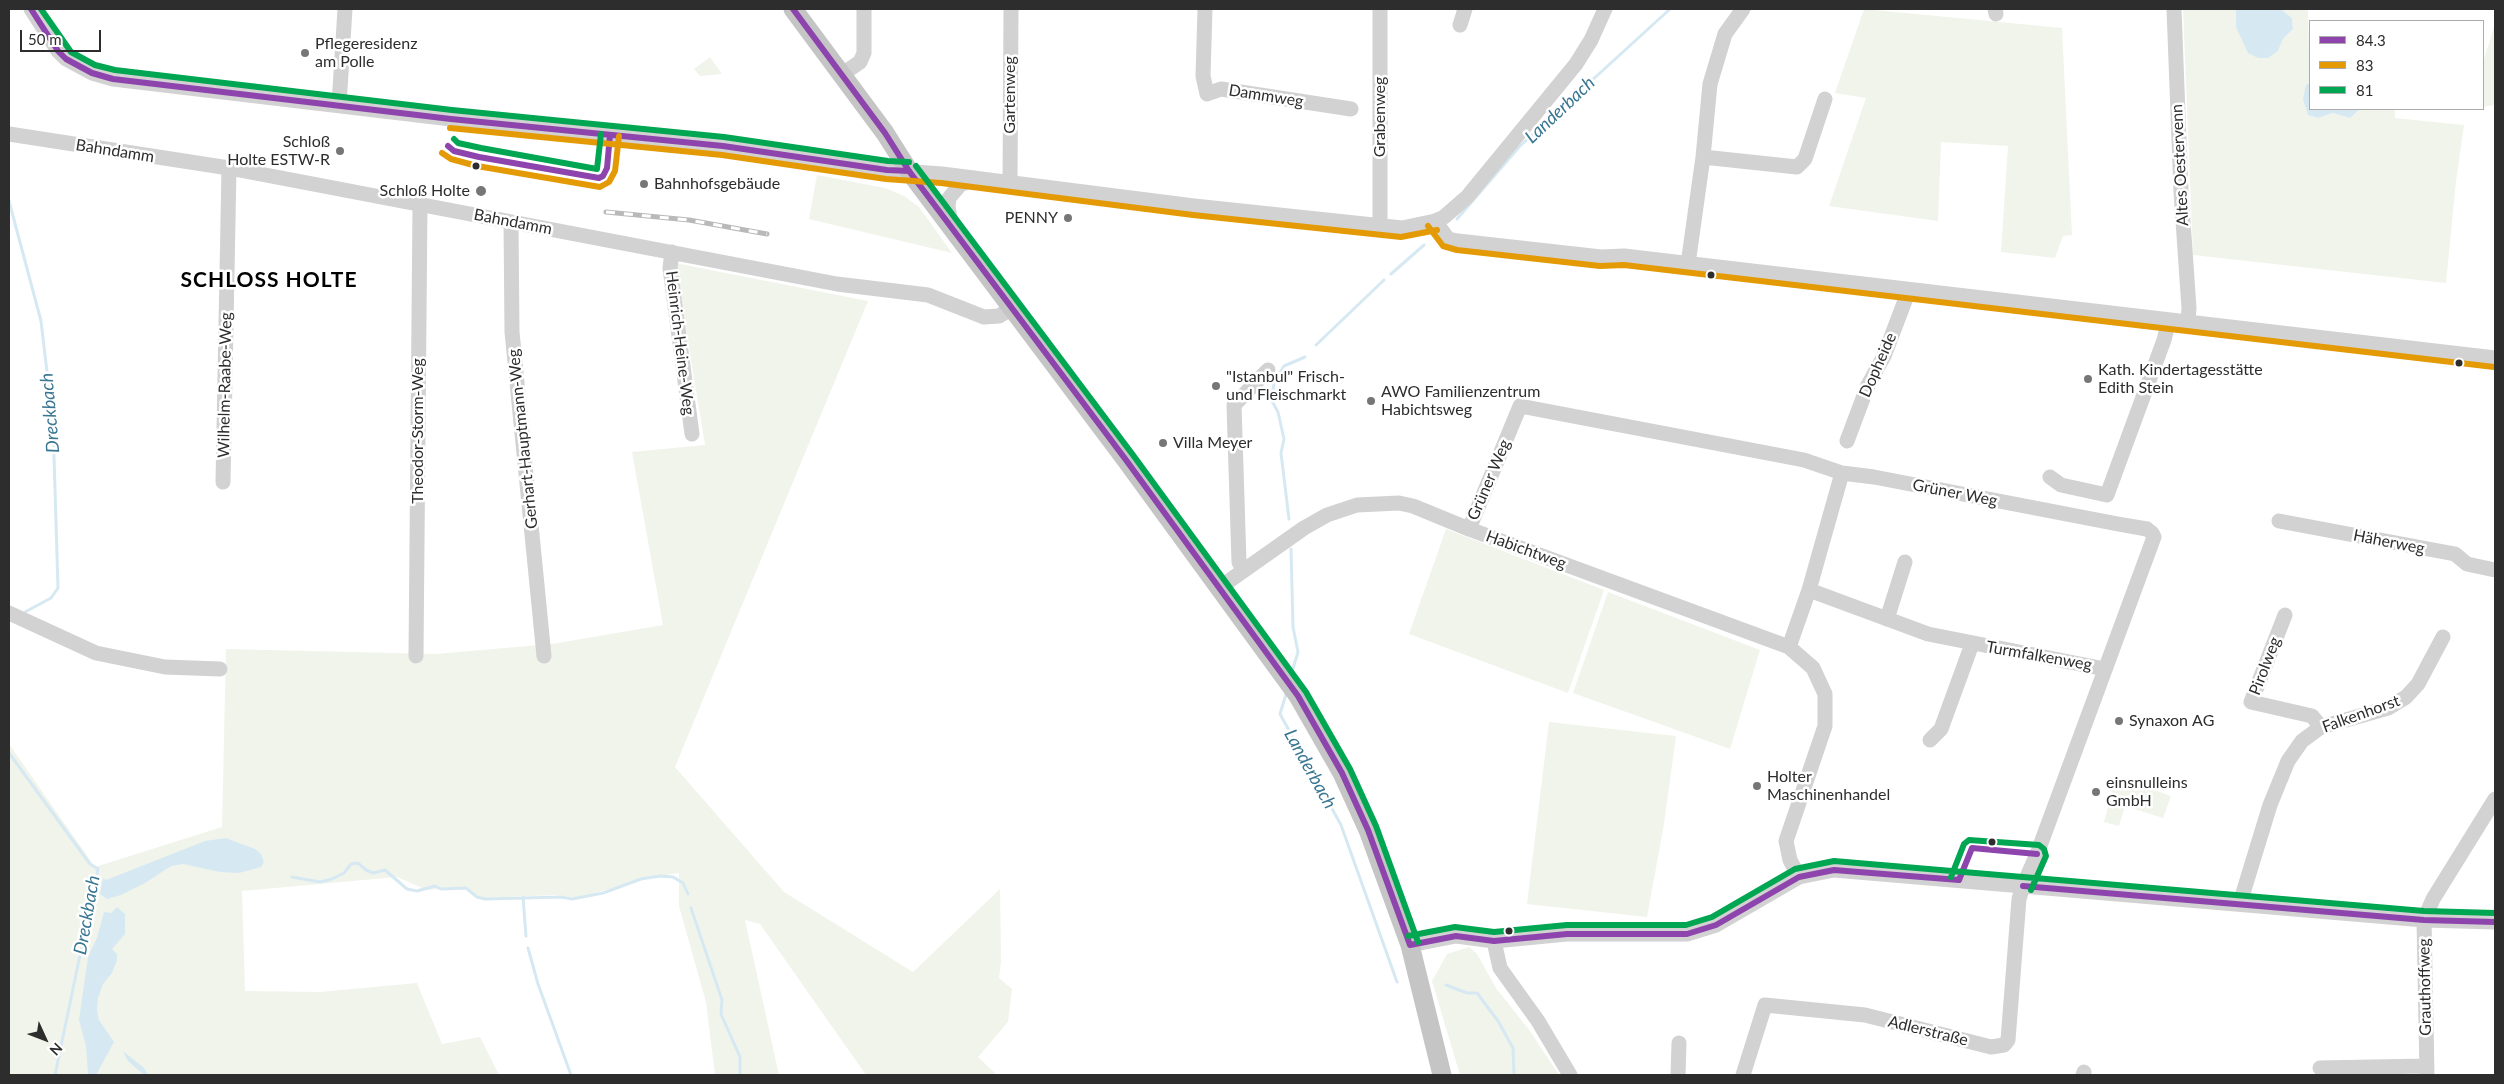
<!DOCTYPE html>
<html>
<head>
<meta charset="utf-8">
<style>
	body { margin:0 }
	#map { position:relative; width:2504px; height:1084px; overflow:hidden; background:#fff; font-family:Lato,sans-serif }
	canvas { display:block }
	.frame { position:absolute; inset:0; border:10px solid #2d2d2d; pointer-events:none }
	.legend { position:absolute; left:2309px; top:20px; width:175px; height:90px; box-sizing:border-box; background:#fff; border:1px solid #ababab; margin:0; padding:6px 9px; list-style:none; font-size:15px; color:#2d2d2d }
	.legend li { display:flex; align-items:center; gap:10px; height:25px }
	.legend b { width:25px; border:1px solid #ababab }
	.north { position:absolute; left:20px; top:1014px; width:50px; height:50px; -webkit-text-stroke:4px #fff; paint-order:stroke; rotate:133deg; font-size:14px; font-weight:700; line-height:20px; text-align:center; color:#2d2d2d }
	.north::after { content:''; display:block; margin:auto; width:18px; height:22px; background:#2d2d2d; clip-path:polygon(50% 0,100% 100%,50% 72%,0 100%) }
	.scale { position:absolute; left:20px; top:30px; width:81px; height:22px; box-sizing:border-box; border:2px solid #2d2d2d; border-top:0; padding-left:6px; font-size:15px; line-height:18px; white-space:nowrap; color:#2d2d2d; -webkit-text-stroke:4px #fff; paint-order:stroke }
</style>
</head>
<body>
<div id="map">
<canvas width="2504" height="1084"></canvas>
<div class="frame"></div>
<ul class="legend">
<li><b style="height:6px;background:#8e44ad"></b>84.3</li>
<li><b style="height:6px;background:#e39a04"></b>83</li>
<li><b style="height:6px;background:#00a651"></b>81</li>
</ul>
<div class="north">N</div>
<div class="scale">50 m</div>
</div>
<script>
const g = document.querySelector('canvas').getContext('2d');
g.lineJoin = 'round';
function fill(path, color) { g.fillStyle = color; g.fill(path, 'evenodd'); }
const toPath = rows => new Path2D(rows.map(r => 'M' + r).join(''));
function strokePath(path, color, width, dash) { g.strokeStyle = color; g.lineWidth = width; g.lineCap = dash ? 'butt' : 'round'; g.setLineDash(dash || []); g.stroke(path); }
function drawText(font, color, halo, rows, align = 'center') {
  g.font = font + ' Lato,sans-serif'; g.lineWidth = 5; g.setLineDash([]); g.textBaseline = 'middle'; g.strokeStyle = halo; g.fillStyle = color; for (const [text, x, y, turn = 0] of rows) {
    g.save(); g.translate(x, y); g.rotate((+turn || 0) * Math.PI / 180); g.textAlign = isNaN(turn) ? turn : align; if (halo) g.strokeText(text, 0, 0); g.fillText(text, 0, 0); g.restore();
  }
}
fill(toPath([
	[1864,9,2062,28,2072,235,2063,236,2055,258,2001,252,2008,146,1941,142,1938,221,1829,206,1866,98,1835,93],
	[2183,9,2236,9,2236,27,2278,51,2283,39,2293,29,2292,18,2281,9,2308,9,2310,83,2306,85,2308,115,2318,118,2333,113,2350,118,2360,109,2395,109,2395,118,2464,125,2456,182,2446,283,2193,255],
	[2495,24,2495,105,2483,107,2483,62],
	[710,57,722,74,700,76,694,69],
	[817,175,885,188,904,196,919,207,952,253,809,219],
	[675,263,868,301,675,767,784,892,913,972,1000,889,1001,961,999,978,1012,989,1008,1022,978,1057,997,1075,866,1075,760,924,745,920,779,1075,715,1075,706,1002,679,906,679,873,647,878,578,898,556,895,476,898,468,887,427,890,397,877,242,891,245,991,320,992,417,983,442,1044,480,1037,499,1075,9,1075,9,744,95,867,222,827,226,649,435,654,552,644,663,625,632,452,705,445],
	[1446,529,1604,590,1568,693,1409,634],
	[1608,592,1760,650,1730,749,1573,693],
	[1549,722,1676,736,1664,824,1647,917,1527,904],
	[2116,776,2171,796,2163,818,2125,806,2119,826,2104,822],
	[1469,947,1477,954,1496,988,1530,1031,1559,1075,1460,1075,1432,981,1447,954]
]), '#f1f4eb');
fill(toPath([
	[2236,9,2281,9,2292,18,2293,29,2283,39,2278,51,2268,58,2258,58,2248,53,2236,27],
	[2310,83,2310,109,2360,109,2350,118,2333,113,2318,118,2308,115,2303,99,2306,85],
	[226,838,255,849,261,854,264,862,261,867,239,873,220,872,183,864,171,866,145,883,121,895,107,899,100,894,103,878,106,880,205,841],
	[117,907,125,914,125,934,112,949,117,954,117,960,112,973,103,984,98,998,97,1010,99,1020,114,1042,96,1075,88,1075,86,1046,79,1020,88,957,97,938,104,912,111,913],
	[123,1051,144,1068,148,1075,144,1075,128,1061]
]), '#d6e9f2');
strokePath(toPath([
	[9,201,41,321,53,423,58,588,51,598,25,612],
	[1457,219,1520,146,1670,9],
	[1391,274,1424,245],
	[1316,345,1384,280],
	[1289,519,1281,453,1284,439,1278,412,1272,401,1274,383,1284,366,1305,357],
	[1291,675,1298,652,1293,627,1291,549],
	[1287,691,1280,714,1341,825,1397,982],
	[9,753,90,864,98,869,55,1075],
	[292,877,320,882,332,879,344,873,351,864,358,863,366,870,373,873,385,870,407,889,417,891,435,886,441,889,466,888,477,897,485,899,561,897,572,899,603,893,641,879,660,876,673,877,683,883,688,894],
	[523,897,526,936],
	[691,908,722,1000,721,1014,740,1057,740,1075],
	[528,948,538,984,571,1075],
	[1446,985,1467,993,1477,993,1498,1021,1513,1048,1514,1075]
]), '#d6e9f2', 3);
strokePath(toPath([
	[31,9,58,51,66,59,92,73,113,79,451,119,723,146,887,170,942,174,1194,206,1402,228,1435,221,1444,217,1467,197,1576,64,1591,40,1605,9],
	[1205,9,1203,76,1207,94,1221,89,1351,109],
	[1380,9,1380,225],
	[1995,9,1996,14],
	[2174,9,2181,192,2189,308,2188,321],
	[1460,25,1465,9],
	[841,75,860,62,864,53,864,9],
	[339,105,345,9],
	[9,134,229,168,837,284,928,295,984,317,999,316,1012,308],
	[1703,157,1797,167,1805,159,1825,99],
	[1010,182,1011,9],
	[1435,221,1448,239,1458,241,1601,257,1624,256,2495,358],
	[511,222,512,332,544,656],
	[951,225,948,206,949,198,960,185,975,178],
	[672,252,670,268,692,434],
	[1688,264,1703,157,1710,84,1725,34,1743,9],
	[1847,441,1868,385,1884,356,1909,290],
	[2050,477,2061,485,2107,495,2164,340,2169,320],
	[223,482,229,168],
	[2279,521,2455,554,2467,564,2495,570],
	[1469,529,1520,406,1804,460,1842,473,1874,477,2118,524,2147,529,2152,533,2154,537,2037,854,2023,886,2019,899,2008,1040,2004,1045,1991,1047,1865,1015,1765,1005,1743,1075],
	[1243,571,1239,562,1234,405,1268,370],
	[1219,588,1304,528,1327,515,1357,505,1399,503,1413,506,1469,529,1789,647,1813,668,1825,694,1825,726,1786,841,1790,860,1799,877],
	[1809,590,1928,634,2105,669],
	[9,613,96,653,165,667,220,669],
	[2285,615,2251,702,2312,716,2321,727],
	[1887,619,1905,562],
	[1789,647,1809,590,1842,473],
	[416,656,420,205],
	[1930,740,1941,729,1972,644],
	[2240,903,2270,805,2288,761,2302,741,2321,727,2388,708,2406,697,2418,684,2443,637],
	[1494,941,1500,968,1538,1021,1570,1075],
	[1410,945,1456,936,1494,941,1567,934,1687,934,1716,925,1799,877,1834,870,2424,920,2495,922],
	[2320,1068,2425,1066],
	[1678,1075,1679,1043],
	[2083,1075,2084,1072],
	[2427,1075,2424,920,2433,899,2495,799]
]), '#d2d2d2', 15);
strokePath(toPath([
	[793,9,885,133,909,171,1126,460,1298,696,1342,773,1368,830,1410,945,1442,1075]
]), '#c5c5c5', 19);
const rail = toPath([
	[606,212,689,220,767,234]
]);
strokePath(rail, '#b9b9b9', 5);
strokePath(rail, '#fff', 3, [9]);
strokePath(toPath([
	[31,9,58,51,66,59,92,73,113,79,451,119,723,146,887,170,909,171],
	[793,9,885,133,909,171,1126,460,1298,696,1342,773,1368,830,1410,945],
	[448,146,454,151,479,157,599,178,603,176,607,168,610,135],
	[1959,880,1972,848,2037,854],
	[2023,886,2424,920,2495,922],
	[1410,945,1456,936,1494,941,1567,934,1687,934,1716,925,1799,877,1834,870,1959,880]
]), '#8e44ad', 6);
strokePath(toPath([
	[450,128,722,155,886,179,941,183,1193,215,1401,237,1437,230],
	[442,153,451,159,477,166,600,187,609,182,615,171,619,136],
	[1428,226,1443,246,1457,250,1600,266,1624,265,2494,367]
]), '#e39a04', 6);
strokePath(toPath([
	[41,9,71,52,95,65,115,70,452,110,724,137,888,161,909,162],
	[454,139,458,143,481,148,597,169,601,134],
	[916,166,1133,455,1306,692,1350,769,1376,826,1418,942],
	[1951,877,1964,844,1969,840,2039,845,2044,849,2046,856,2031,890],
	[1408,936,1455,927,1494,932,1567,925,1686,925,1712,917,1795,869,1834,861,2424,911,2495,913]
]), '#00a651', 6);
for (const [x, y, r, color] of [
	[305,53,5,"#767676"],
	[340,151,5,"#767676"],
	[476,166,4.5,"#2d2d2d"],
	[644,184,5,"#767676"],
	[481,191,6,"#767676"],
	[1068,218,5,"#767676"],
	[1711,275,4.5,"#2d2d2d"],
	[2459,363,4.5,"#2d2d2d"],
	[2088,379,5,"#767676"],
	[1216,386,5,"#767676"],
	[1371,401,5,"#767676"],
	[1163,443,5,"#767676"],
	[2119,721,5,"#767676"],
	[1757,786,5,"#767676"],
	[2096,792,5,"#767676"],
	[1992,842,4.5,"#2d2d2d"],
	[1509,931,4.5,"#2d2d2d"]
]) { const dot = new Path2D(); dot.arc(x, y, r, 0, 2 * Math.PI); g.fillStyle = color; g.fill(dot); strokePath(dot, '#fff', 2); }
drawText('16px', '#2d2d2d', '#fff', [
	["Pflegeresidenz",315,44],
	["am Polle",315,62],
	["Schloß",330,142,"right"],
	["Holte ESTW-R",330,160,"right"],
	["Bahnhofsgebäude",654,184],
	["Schloß Holte",470,191,"right"],
	["PENNY",1058,218,"right"],
	["Kath. Kindertagesstätte",2098,370],
	["Edith Stein",2098,388],
	["\"Istanbul\" Frisch-",1226,377],
	["und Fleischmarkt",1226,395],
	["AWO Familienzentrum",1381,392],
	["Habichtsweg",1381,410],
	["Villa Meyer",1173,443],
	["Synaxon AG",2129,721],
	["Holter",1767,777],
	["Maschinenhandel",1767,795],
	["einsnulleins",2106,783],
	["GmbH",2106,801]
], 'left');
drawText('16px', '#2d2d2d', '#fff', [
	["Gartenweg",1010,95,-90],
	["Dammweg",1266,96,9],
	["Grabenweg",1380,117,-90],
	["Bahndamm",115,151,9],
	["Altes Oestervenn",2180,165,-93],
	["Bahndamm",513,222,11],
	["Heinrich-Heine-Weg",680,343,83],
	["Dopheide",1878,365,-66],
	["Wilhelm-Raabe-Weg",225,385,-89],
	["Theodor-Storm-Weg",418,431,-90],
	["Gerhart-Hauptmann-Weg",523,439,-96],
	["Grüner Weg",1489,480,-67],
	["Grüner Weg",1955,493,11],
	["Häherweg",2389,542,11],
	["Habichtweg",1526,550,20],
	["Turmfalkenweg",2039,656,10],
	["Pirolweg",2265,666,-69],
	["Falkenhorst",2361,714,-20],
	["Grauthoffweg",2425,987,-91],
	["Adlerstraße",1928,1031,14]
]);
drawText('italic 18px', '#397691', '#fff', [
	["Landerbach",1560,110,-43],
	["Dreckbach",50,413,-95],
	["Landerbach",1310,769,61],
	["Dreckbach",87,915,-80]
]);
g.letterSpacing = '1px';
drawText('bold 21px', '#000', '#fff', [
	["SCHLOSS HOLTE",269,280]
]);
g.letterSpacing = '0px';
</script>
</body>
</html>
